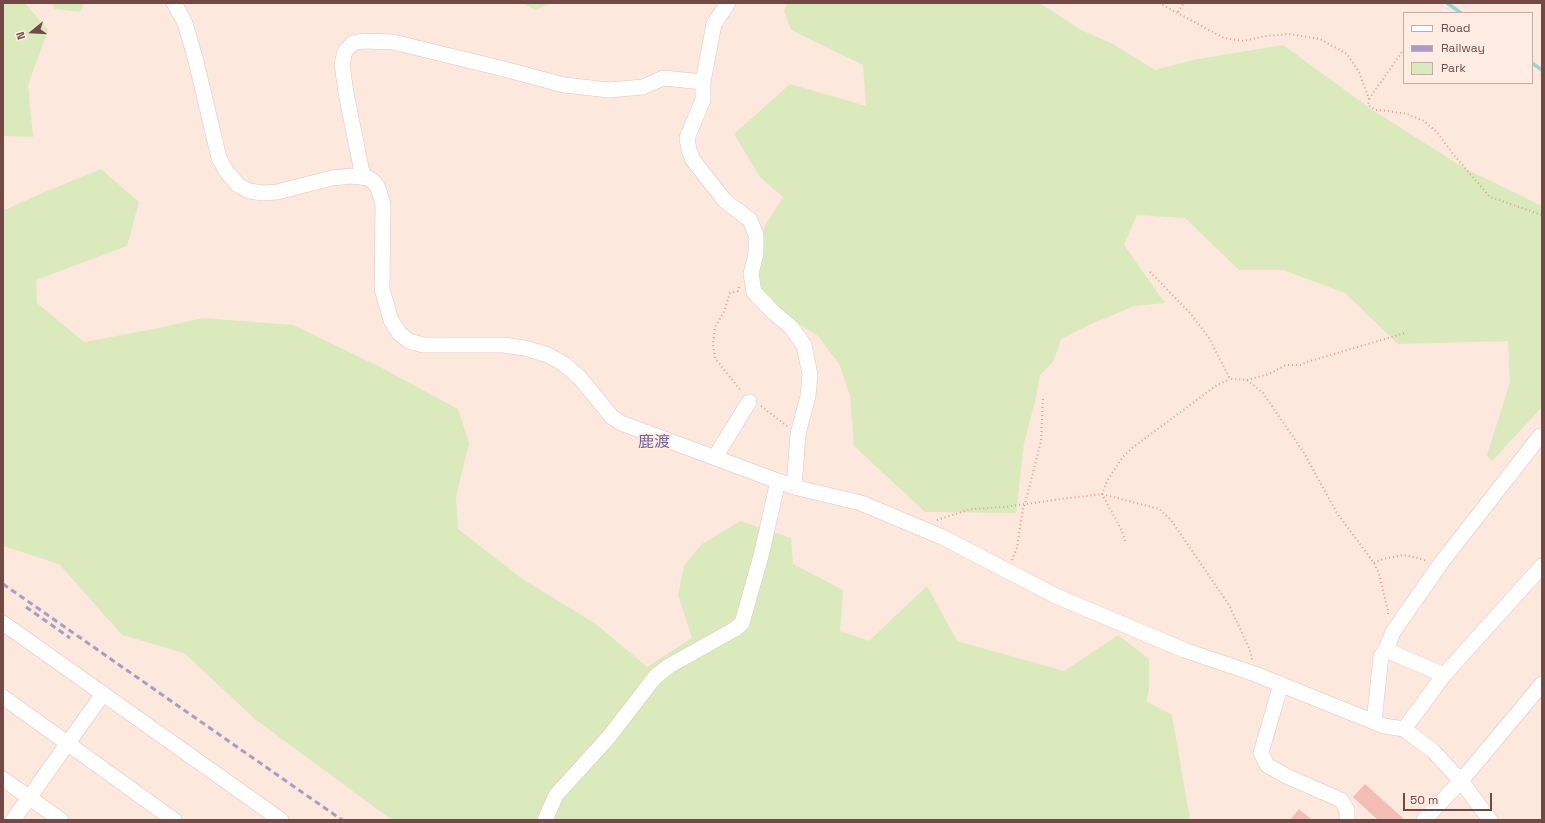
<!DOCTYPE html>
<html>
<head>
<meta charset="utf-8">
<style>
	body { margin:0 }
	#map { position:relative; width:1545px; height:823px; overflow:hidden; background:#fde8dd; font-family:"Space Grotesk",sans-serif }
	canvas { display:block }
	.frame { position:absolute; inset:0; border:4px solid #734946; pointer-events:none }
	.legend { position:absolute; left:1403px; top:12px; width:130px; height:72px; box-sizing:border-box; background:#ffede4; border:1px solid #c7aba5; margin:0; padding:5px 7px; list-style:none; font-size:12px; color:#734946 }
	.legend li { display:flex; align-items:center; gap:8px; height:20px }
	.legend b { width:20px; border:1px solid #c7aba5 }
	.north { position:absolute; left:12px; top:12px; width:40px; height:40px; -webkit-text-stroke:3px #ffede4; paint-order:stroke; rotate:252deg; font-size:11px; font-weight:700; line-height:16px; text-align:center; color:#734946 }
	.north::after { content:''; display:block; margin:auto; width:14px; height:18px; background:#734946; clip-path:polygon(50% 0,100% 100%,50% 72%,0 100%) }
	.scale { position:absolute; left:1403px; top:793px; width:89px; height:18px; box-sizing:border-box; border:2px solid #734946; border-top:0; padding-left:5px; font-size:12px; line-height:14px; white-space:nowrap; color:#734946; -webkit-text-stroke:3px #ffede4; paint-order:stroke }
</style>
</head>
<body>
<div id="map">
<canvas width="1545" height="823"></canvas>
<div class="frame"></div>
<ul class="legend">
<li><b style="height:5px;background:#fff"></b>Road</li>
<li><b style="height:5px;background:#a89dc5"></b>Railway</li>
<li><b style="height:11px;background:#dbeabc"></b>Park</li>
</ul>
<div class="north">N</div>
<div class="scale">50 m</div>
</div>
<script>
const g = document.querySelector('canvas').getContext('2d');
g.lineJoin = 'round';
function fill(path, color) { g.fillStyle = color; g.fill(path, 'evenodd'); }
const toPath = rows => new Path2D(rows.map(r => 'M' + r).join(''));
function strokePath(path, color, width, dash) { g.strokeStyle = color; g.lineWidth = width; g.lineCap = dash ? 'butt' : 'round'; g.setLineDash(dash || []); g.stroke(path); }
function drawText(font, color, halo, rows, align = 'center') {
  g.font = font + ' "Space Grotesk","Noto Sans JP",sans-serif'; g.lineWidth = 3.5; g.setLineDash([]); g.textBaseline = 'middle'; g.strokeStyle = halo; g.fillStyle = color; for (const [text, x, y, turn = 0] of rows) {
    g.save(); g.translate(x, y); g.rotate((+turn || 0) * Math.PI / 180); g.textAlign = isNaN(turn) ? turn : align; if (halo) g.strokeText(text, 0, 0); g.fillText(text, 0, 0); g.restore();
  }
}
fill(toPath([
	[3,3,25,3,48,30,28,85,33,137,3,136],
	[50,3,84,3,80,12,55,9],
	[522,3,553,3,535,10],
	[787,3,1040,3,1081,30,1113,44,1155,70,1193,60,1283,45,1371,109,1464,168,1542,206,1542,407,1492,461,1487,455,1510,382,1508,341,1398,344,1345,293,1283,270,1239,270,1185,218,1137,215,1124,245,1165,303,1134,306,1089,325,1061,339,1053,362,1040,375,1036,398,1024,443,1016,513,925,512,854,446,850,396,839,364,818,336,773,308,745,278,749,251,783,197,760,177,734,134,790,84,866,106,863,65,791,30,784,11],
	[101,169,139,202,127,246,36,280,37,303,84,342,154,329,203,318,293,325,380,367,458,409,469,443,456,497,458,529,521,578,596,624,647,667,692,638,678,595,684,566,702,544,740,521,791,538,793,564,843,590,840,631,869,641,927,586,957,641,1064,671,1118,635,1149,659,1149,690,1146,701,1172,715,1190,820,392,820,256,720,184,653,122,635,59,564,3,546,3,209,7,209,40,194]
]), '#dbeabc');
strokePath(toPath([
	[1447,3,1461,13],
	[1532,63,1542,70]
]), '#98d8d1', 3.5);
fill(toPath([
	[1365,784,1405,820,1378,820,1353,797],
	[1299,809,1312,820,1290,820]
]), '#f3bcb4');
const minor = toPath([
	[174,3,185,23,196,61,219,158,226,171,238,185,249,191,263,193,277,192,332,178,352,176,368,178,374,182,378,188,383,204,382,289,391,320,399,333,409,341,423,345,503,345,525,348,548,355,564,364,580,378,612,417,621,423,794,487,861,503,942,537,1056,596,1184,650,1255,674,1384,726,1404,729,1433,751,1461,781,1490,820],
	[728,3,714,24,703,82,703,100,687,138,689,150,693,160,725,201,750,220,756,235,756,253,751,274,754,292,773,312,791,327,804,345,810,375,808,396,798,434,794,487],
	[363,177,346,93,342,64,345,51,353,43,363,41,393,42,500,68,564,85,609,90,643,87,663,78,703,82],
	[715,457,749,402],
	[3,623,281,820],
	[1444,675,1386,650,1393,632,1441,563,1540,436,1542,438],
	[1281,684,1261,753,1267,765,1286,776,1341,800,1347,810,1347,820],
	[3,697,174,820],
	[1374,722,1381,656,1386,650],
	[1404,729,1444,675,1542,566],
	[3,779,61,820],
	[13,820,103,694],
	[545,820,556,795,608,738,655,677,669,666,735,629,742,623,761,556,778,481],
	[1424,820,1461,781,1542,684]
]);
strokePath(minor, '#e3c4bd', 16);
strokePath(toPath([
	[1159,3,1224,38,1243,41,1266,36,1289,34,1320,39,1347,54,1359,72,1369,99,1368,105,1376,110,1389,111,1407,114,1424,121,1437,132,1453,154,1490,197,1542,215],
	[1178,12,1184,3],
	[1369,99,1404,49],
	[1150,272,1190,313,1209,338,1230,379,1247,380,1263,393,1304,453,1337,513,1374,563,1379,574,1388,611,1388,615],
	[739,287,738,291,730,293,724,312,715,327,713,344,715,358,741,391],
	[1247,380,1269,374,1286,365,1301,365,1307,362,1405,333],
	[761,406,787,426],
	[937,520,971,509,1005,507,1061,499,1102,494,1159,509,1171,520,1229,605,1250,650,1252,660],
	[1125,541,1122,531,1102,494,1107,481,1122,458,1132,448,1217,385,1230,379],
	[1012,560,1017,548,1023,508,1025,504,1041,441,1043,397],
	[1374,563,1383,559,1403,555,1414,557,1427,561]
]), '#d79f98', 2, [1, 3]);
strokePath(minor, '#fff', 15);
strokePath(toPath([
	[3,584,342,820],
	[26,607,70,638]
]), '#a89dc5', 3, [6, 4]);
drawText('16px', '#766197', '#ffede4', [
	["鹿渡",654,443]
]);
</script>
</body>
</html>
